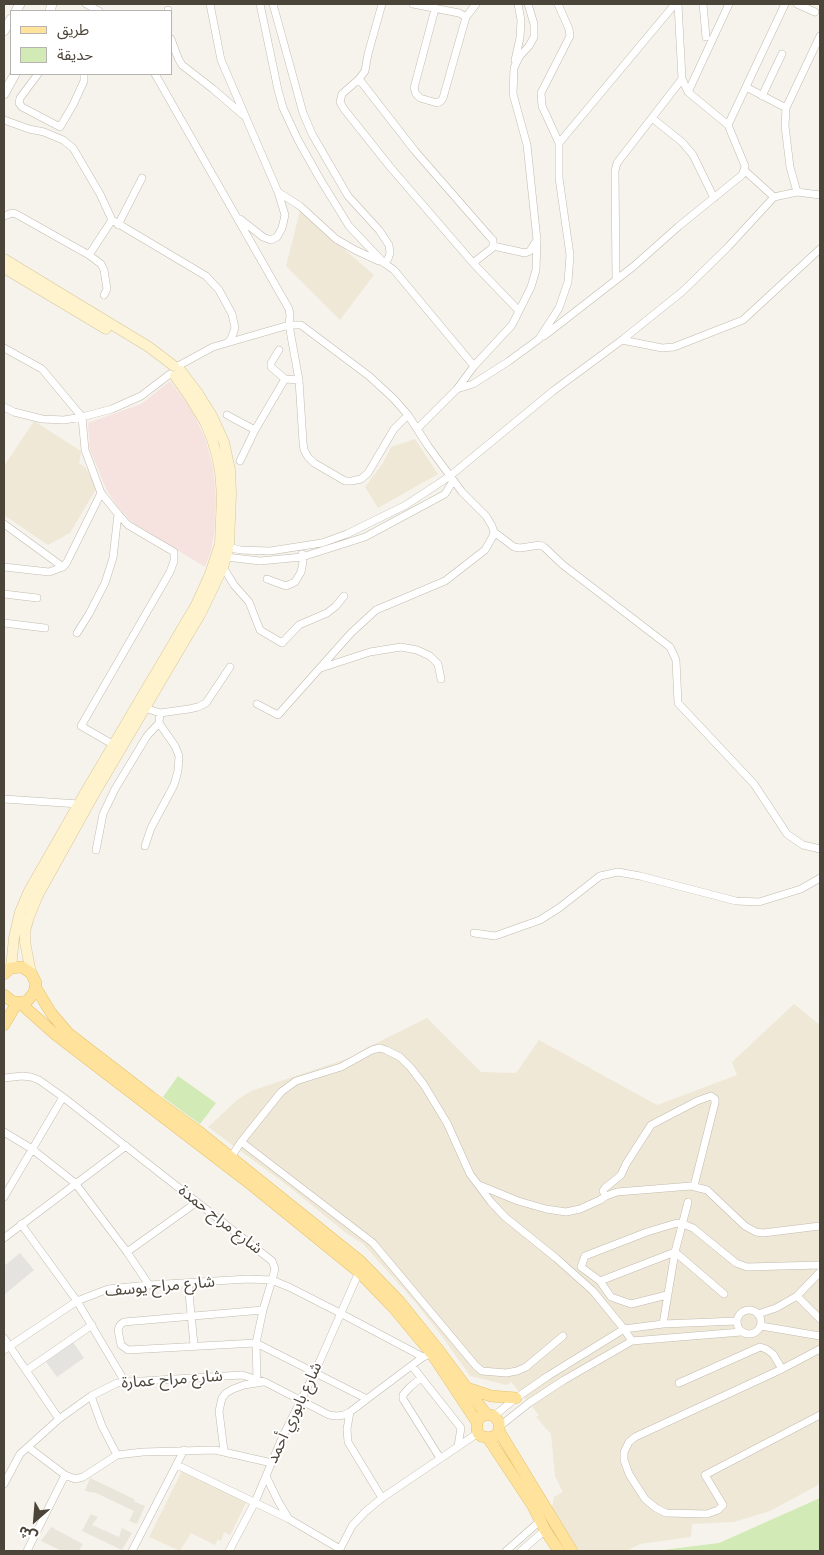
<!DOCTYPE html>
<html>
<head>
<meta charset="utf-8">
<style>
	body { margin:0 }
	#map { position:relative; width:824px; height:1555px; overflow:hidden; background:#f6f3ec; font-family:"Varela Round","Noto Sans Arabic",sans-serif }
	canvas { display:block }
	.frame { position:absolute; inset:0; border:5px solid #4b4439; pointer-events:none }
	.legend { position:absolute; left:10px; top:10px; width:162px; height:65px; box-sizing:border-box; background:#fff; border:1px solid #b7b4b0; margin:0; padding:6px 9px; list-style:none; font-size:15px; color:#4b4439 }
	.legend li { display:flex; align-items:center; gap:10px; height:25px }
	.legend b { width:25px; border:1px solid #b7b4b0 }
	.north { position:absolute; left:10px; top:1495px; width:50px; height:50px; -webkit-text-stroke:4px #fff; paint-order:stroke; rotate:207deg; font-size:14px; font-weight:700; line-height:20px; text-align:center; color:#4b4439 }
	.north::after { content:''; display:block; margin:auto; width:18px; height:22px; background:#4b4439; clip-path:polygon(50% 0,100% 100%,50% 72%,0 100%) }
</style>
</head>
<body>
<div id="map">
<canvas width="824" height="1555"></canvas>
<div class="frame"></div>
<ul class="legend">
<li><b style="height:6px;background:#ffe39c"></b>طريق</li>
<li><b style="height:14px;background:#d2eab5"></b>حديقة</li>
</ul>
<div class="north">ش</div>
</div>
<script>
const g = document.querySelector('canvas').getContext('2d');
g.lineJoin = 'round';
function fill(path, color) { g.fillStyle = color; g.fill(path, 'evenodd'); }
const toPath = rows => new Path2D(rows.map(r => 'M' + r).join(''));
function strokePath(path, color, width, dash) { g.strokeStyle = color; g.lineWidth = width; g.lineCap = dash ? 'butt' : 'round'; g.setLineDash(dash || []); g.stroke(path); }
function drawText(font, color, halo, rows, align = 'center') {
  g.font = font + ' "Varela Round","Noto Sans Arabic",sans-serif'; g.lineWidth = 4; g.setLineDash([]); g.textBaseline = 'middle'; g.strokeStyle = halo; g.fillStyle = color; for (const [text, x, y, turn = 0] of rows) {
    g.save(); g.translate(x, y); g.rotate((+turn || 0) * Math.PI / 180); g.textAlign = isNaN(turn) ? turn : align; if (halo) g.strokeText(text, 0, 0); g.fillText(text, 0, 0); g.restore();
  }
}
fill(toPath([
	[90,1478,134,1499,135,1502,145,1506,137,1524,129,1521,134,1511,96,1493,85,1491],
	[91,1514,98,1517,92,1525,119,1537,122,1528,132,1533,122,1550,82,1531],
	[51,1527,83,1544,79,1551,62,1551,41,1541]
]), '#eae5da');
fill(toPath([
	[300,211,374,275,340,320,286,266],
	[34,421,81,451,79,463,85,467,93,480,96,489,70,533,48,545,4,515,4,466],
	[415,439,438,474,378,508,365,487,383,463,391,447],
	[794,1004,820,1025,820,1484,770,1511,734,1522,692,1524,691,1537,640,1544,627,1551,579,1551,552,1508,554,1497,563,1492,555,1476,551,1434,536,1417,539,1415,529,1403,511,1382,507,1385,470,1376,441,1335,416,1303,363,1244,346,1233,287,1185,208,1127,237,1100,251,1091,352,1057,364,1049,427,1018,481,1072,516,1073,539,1040,657,1105,737,1075,732,1062],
	[182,1471,247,1501,230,1535,224,1532,221,1541,218,1539,215,1545,191,1533,180,1551,149,1537]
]), '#efe8d6');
fill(toPath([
	[170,381,188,405,195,417,205,438,213,467,216,499,214,534,211,551,205,567,133,523,117,506,107,491,90,450,88,423,141,404]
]), '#f6e3e0');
fill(toPath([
	[178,1076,216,1103,200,1124,163,1097],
	[820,1498,820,1551,655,1551,719,1543]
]), '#d2eab5');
fill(toPath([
	[20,1253,34,1270,4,1295,4,1266],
	[73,1342,84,1358,57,1377,46,1362]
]), '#e5e3e0');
const minor = toPath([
	[86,4,99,11],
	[210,4,221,60,278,192,300,206,336,239,355,250,379,261],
	[260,4,278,90,283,108,298,140,320,179,349,226,384,263,394,270,474,366,512,325,531,287,536,270,537,240,527,145,513,94,514,68,519,57,529,46,534,37,534,24,528,4],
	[273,4,303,113,312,134,348,196,379,230,389,245,390,253,388,259,384,263],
	[382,4,368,54,365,71,359,79,342,94,340,102,344,109,391,168,473,263,519,311],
	[413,4,459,13,466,17],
	[703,4,706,37],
	[797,4,815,12],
	[435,9,414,88,416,94,420,98,437,103,441,101,443,98,466,17,476,4],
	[168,11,168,10],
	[171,39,178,58,182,65,213,89,243,115],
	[515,60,520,38,521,20,518,4],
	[38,74,20,98,19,103,22,107,60,127,73,105,84,81,84,74],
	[155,74,289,309,290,315,289,325,213,347,178,366],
	[359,79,415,151,490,237,493,240,493,246,491,249,473,263],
	[746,87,786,108],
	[688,92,729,4],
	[762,96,782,54],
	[652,118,682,142,693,155,714,198],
	[4,120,29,129,44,132,63,140,73,148,100,194,112,220,206,276,219,290,232,314,235,328,231,339,228,342],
	[728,125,785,4],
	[559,143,675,4],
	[744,170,774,197],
	[797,192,790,167,785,126,786,108,820,36],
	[4,216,12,213,16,214,89,255,112,220],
	[240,219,263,237,271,240,277,237,282,228,285,215,278,192],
	[118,225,142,178],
	[493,246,525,253,530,251,537,240],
	[89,255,101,264,104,270,107,289,104,295],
	[616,280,615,171,617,163,682,79],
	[544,336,634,266,679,226,742,175,744,170,745,166,728,125,688,92,682,79,678,4],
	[622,340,662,348,674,347,743,320,820,249],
	[4,348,42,369,82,417,85,450,101,493,67,562,63,567,49,572,4,567],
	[279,350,271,363,271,367,285,379],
	[457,389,474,366],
	[4,407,14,412,42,419,64,420,82,417,112,409,141,396,170,374],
	[227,415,255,430],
	[417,429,457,389,473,384,509,361,539,339,559,308,568,282,570,255,559,178,559,143,542,106,541,93,570,36,569,29,558,4],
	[240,461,255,430,285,379,299,380],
	[101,493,118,514,128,525,174,552,174,561,170,572,81,726,114,745],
	[4,524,63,567],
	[494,532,514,547,520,548,540,545,544,547,563,565,670,647,676,660,678,703,754,784,787,834,803,845,820,849],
	[229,547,240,550,270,551,322,543,347,534,406,505,450,476,553,391,622,340,683,291,728,247,774,197,797,192,820,195],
	[226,557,260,561,302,557,365,537,445,494,453,481],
	[223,567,234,585,249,602,260,630,282,643,299,625,327,613,336,606,344,596],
	[267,579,286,586,295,582,301,572,303,562,302,554],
	[4,594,37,598],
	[4,623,45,628],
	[77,633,89,614,105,583,113,558,118,514],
	[321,668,370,652,401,647,417,650,430,656,438,664,441,679],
	[257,704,278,715,351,633,376,610,445,581,485,550,493,536,494,532,492,526,486,516,462,492,428,446,408,415,393,398,369,376,301,325,289,325,299,380,303,442,304,450,308,457,314,463,345,481,352,481,361,479,368,473,394,429,408,415],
	[145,708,160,713,189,709,198,707,206,703,230,667],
	[4,799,79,804],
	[145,846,151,828,174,785,178,771,179,756,175,746,159,723,160,713],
	[96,850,103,814,115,789,147,736,159,723],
	[474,933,495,936,540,920,559,908,600,876,618,872,640,876,736,901,759,902,801,889,820,878],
	[4,1078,22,1076,31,1077,39,1080,63,1097,272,1261,275,1269,272,1280,291,1288,340,1313,423,1357,432,1354],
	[4,1132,32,1149,75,1183,127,1252,149,1285],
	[231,1157,241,1142],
	[479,1185,518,1201,546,1209,566,1212,580,1209,600,1200,606,1196,617,1192,691,1186,707,1190,745,1226,756,1232,763,1233,820,1226],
	[606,1196,603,1191,605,1188,621,1175,626,1164,651,1125,697,1101,711,1096,715,1099,715,1103,694,1186],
	[4,1197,63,1097],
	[21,1224,77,1301,125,1382],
	[4,1238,126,1146],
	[127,1252,197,1202],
	[600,1281,675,1252,724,1294],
	[188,1283,194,1345],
	[667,1295,631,1304,611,1297,600,1281,581,1267,585,1256,647,1232,677,1223,683,1224,693,1228,736,1263,747,1267,820,1265],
	[797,1296,820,1319],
	'737 1322a12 12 0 1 1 24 0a12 12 0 1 1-24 0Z',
	[263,1310,124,1322,120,1325,118,1330,121,1345,128,1350,256,1343,367,1399,423,1357],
	[758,1314,776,1308,797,1296,820,1272],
	[663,1324,675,1252,688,1202],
	[761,1326,820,1336],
	[563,1336,526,1367,517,1371,506,1373,482,1371,476,1366,373,1243,244,1144,241,1142,281,1092,296,1081,341,1067,372,1050,380,1048,386,1050,400,1057,411,1068,424,1085,447,1123,470,1174,491,1202,505,1217,556,1258,593,1291,624,1329,632,1341],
	[4,1338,59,1419],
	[820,1349,782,1369,635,1437,629,1442,624,1452,624,1460,629,1474,645,1499,656,1508,666,1513,707,1514,718,1510,723,1505,705,1475,820,1415],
	[4,1350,77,1301,108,1289,149,1285,248,1279,272,1280,263,1310,256,1343,257,1379],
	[412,1366,461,1428,458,1446],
	[27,1370,92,1325],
	[421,1378,410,1387,403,1395,403,1399,440,1458],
	[679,1383,760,1347,766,1349,773,1354,782,1369],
	[91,1396,102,1426,117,1455],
	[350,1412,347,1429,348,1442,382,1498],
	[494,1416,516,1398,548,1376,624,1329,663,1324,737,1321],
	[500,1426,529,1403,564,1380,632,1341,741,1332],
	[28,1447,65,1475,75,1479,83,1477,117,1455,143,1452,215,1450,272,1463],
	[224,1451,219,1411,222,1398,226,1393,233,1389,244,1385,263,1382],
	[177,1465,289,1519,340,1549],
	[266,1476,278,1501,289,1519],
	[4,1484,20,1454,59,1419,91,1396,117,1383,125,1382,242,1375,265,1382,329,1415,337,1416,344,1415,350,1412,367,1399],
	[27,1551,65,1475],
	[132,1551,184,1450],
	[229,1551,255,1502,282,1438,315,1372,359,1272],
	[339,1551,352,1526,365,1512,382,1498,478,1433],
	[506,1551,540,1521],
	[521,1551,545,1530]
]);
const tertiary = toPath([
	[16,11,20,4],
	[50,11,52,4],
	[4,31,11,19],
	[4,94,15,74]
]);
const secondary = toPath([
	[4,259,149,347,174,366],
	[4,268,106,329],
	[181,371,197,392,212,416,224,442,230,470,231,494,229,544],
	[175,376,189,396,205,422,212,439,217,456,220,471,222,496,220,544],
	[11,968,14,938,20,912,29,891,85,793,196,605,210,574,219,547],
	[31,973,25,942,25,931,29,917,38,895,93,796,201,613,223,567,228,550]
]);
const primary = toPath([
	[4,974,11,968,22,967,31,973,36,983,34,993,28,1000,24,1002,13,1002,4,995],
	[36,988,51,1013,68,1033,151,1097,198,1131,360,1261,399,1301,440,1352,486,1414],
	[19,1002,56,1035,253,1186,359,1272,393,1307,432,1354,477,1422,477,1429,478,1433,481,1436,488,1438,495,1436,499,1431,499,1422,494,1416,486,1414,479,1418,477,1422],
	[4,1025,17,1003],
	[467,1388,491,1396,516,1398],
	[499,1431,572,1551],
	[488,1438,533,1506,545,1530,559,1551]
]);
strokePath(minor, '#c2bbae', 8);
strokePath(tertiary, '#c2bbae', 10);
strokePath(secondary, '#d6c79b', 11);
strokePath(primary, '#e6c16a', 12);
strokePath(minor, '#fff', 7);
strokePath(tertiary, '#fff', 9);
strokePath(secondary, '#fff3cd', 10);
strokePath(primary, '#ffe39c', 11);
drawText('16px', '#4b4439', '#fff', [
	["شارع مراح حمدة",220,1220,38],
	["شارع مراح يوسف",160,1287,-5],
	["شارع مراح عمارة",172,1380,-4],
	["شارع بابوري أحمد",295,1413,-65]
]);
</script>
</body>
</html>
